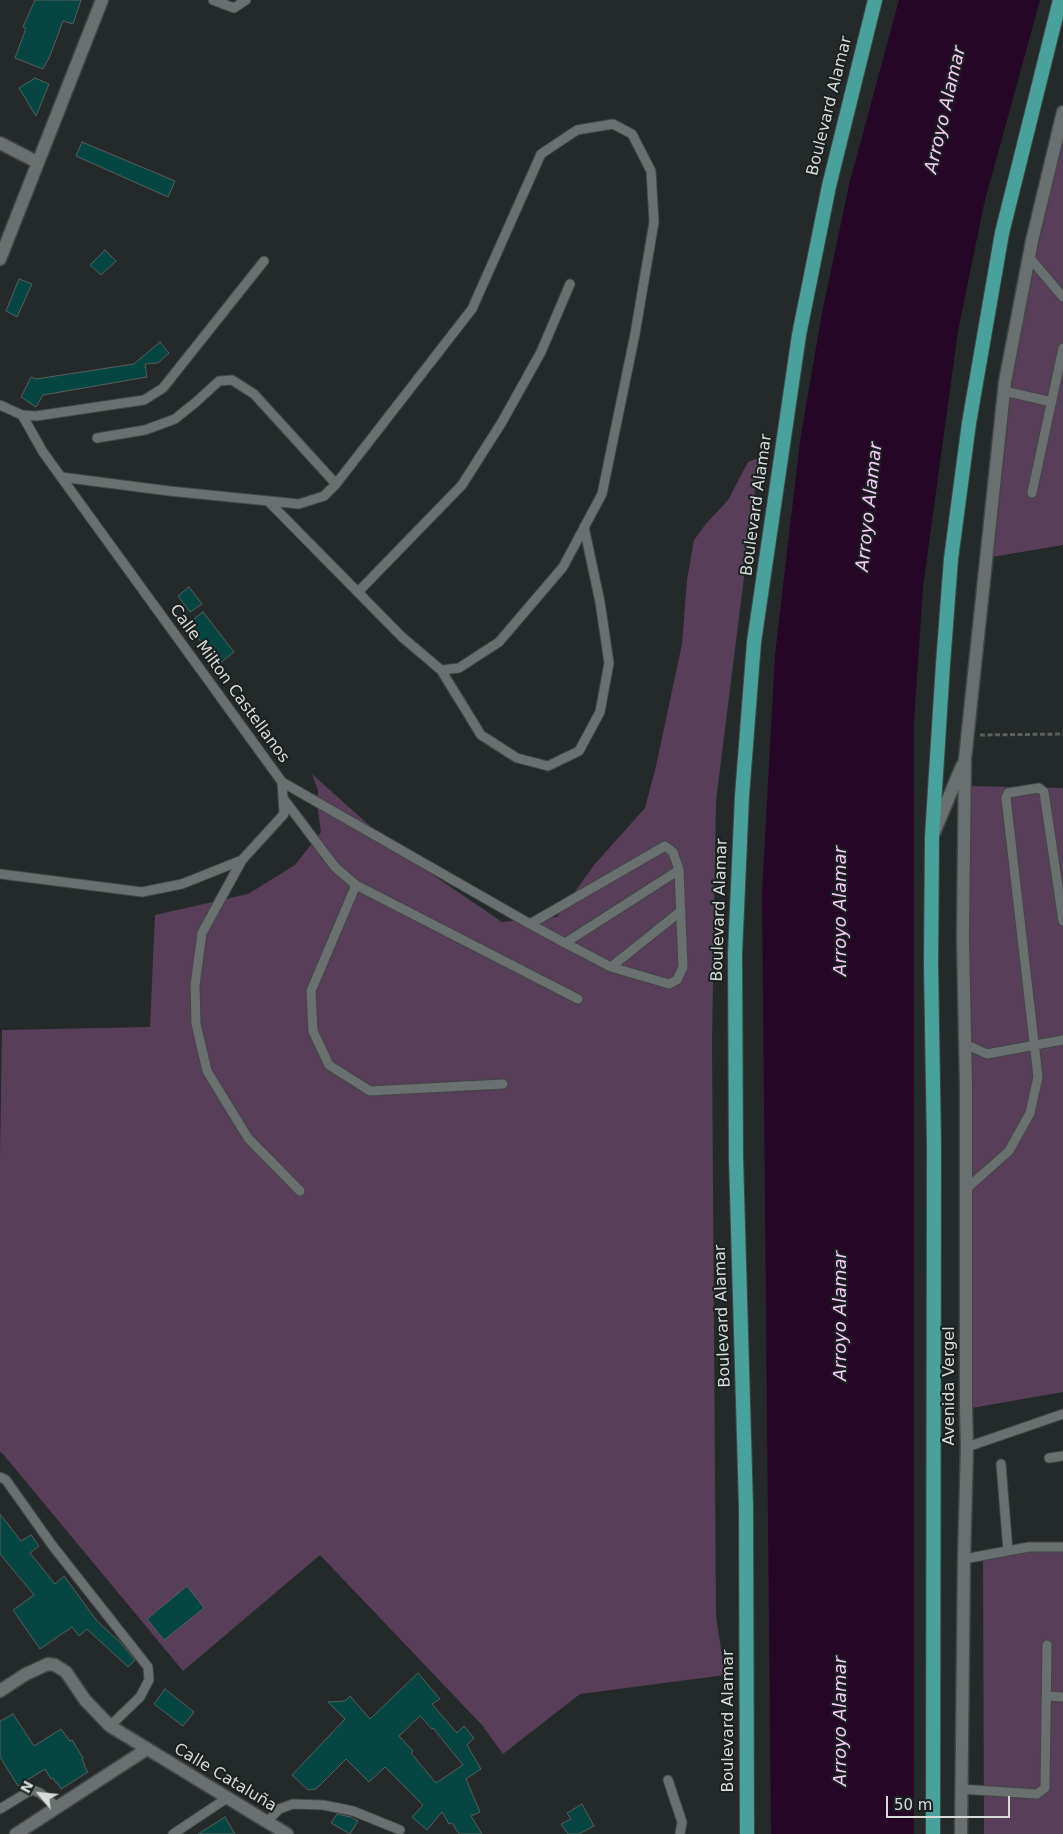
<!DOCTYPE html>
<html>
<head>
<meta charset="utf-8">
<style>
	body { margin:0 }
	#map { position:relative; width:1063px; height:1834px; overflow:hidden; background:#242a29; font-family:"DejaVu Sans",sans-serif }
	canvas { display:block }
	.north { position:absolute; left:15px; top:1769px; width:50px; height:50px; -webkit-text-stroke:4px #1b2020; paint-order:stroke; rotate:298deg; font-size:14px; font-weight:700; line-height:20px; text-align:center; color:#d7dbda }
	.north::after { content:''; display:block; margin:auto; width:18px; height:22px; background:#d7dbda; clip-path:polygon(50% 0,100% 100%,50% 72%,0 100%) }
	.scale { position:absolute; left:886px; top:1796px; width:124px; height:22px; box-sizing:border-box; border:2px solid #d7dbda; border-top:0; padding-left:6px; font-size:15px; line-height:18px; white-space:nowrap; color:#d7dbda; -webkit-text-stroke:4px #1b2020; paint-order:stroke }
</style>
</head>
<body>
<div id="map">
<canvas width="1063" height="1834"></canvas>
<div class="north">N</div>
<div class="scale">50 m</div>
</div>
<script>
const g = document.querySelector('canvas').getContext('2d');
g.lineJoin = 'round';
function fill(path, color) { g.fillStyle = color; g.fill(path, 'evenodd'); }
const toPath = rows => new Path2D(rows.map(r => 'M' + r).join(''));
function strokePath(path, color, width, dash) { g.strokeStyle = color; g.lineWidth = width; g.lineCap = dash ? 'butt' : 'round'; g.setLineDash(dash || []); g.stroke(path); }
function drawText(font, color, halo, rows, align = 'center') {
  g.font = font + ' "DejaVu Sans",sans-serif'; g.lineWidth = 4; g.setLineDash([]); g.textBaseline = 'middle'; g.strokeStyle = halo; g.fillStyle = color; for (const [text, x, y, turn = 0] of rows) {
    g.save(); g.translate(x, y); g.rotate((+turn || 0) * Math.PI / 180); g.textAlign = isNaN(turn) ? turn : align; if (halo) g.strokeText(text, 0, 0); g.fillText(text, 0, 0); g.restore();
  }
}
fill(toPath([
	[1063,111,1063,545,986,558,1005,382],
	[759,458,716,801,712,1043,716,1616,725,1675,580,1694,503,1754,482,1725,320,1555,183,1671,3,1454,0,1452,0,1157,2,1030,150,1027,155,915,248,894,295,865,321,832,318,811,318,790,312,774,398,851,502,922,557,917,594,865,645,808,656,766,682,644,687,580,694,540,705,525,728,500,748,462],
	[965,786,1063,788,1063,1392,966,1409],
	[1029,1547,1063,1551,1063,1834,984,1834,983,1556]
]), '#583e59');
fill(toPath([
	[899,0,1040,0,984,204,958,331,923,587,914,722,914,1834,771,1834,762,893,775,655,800,441,822,313,849,185]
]), '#250627');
const building = toPath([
	[35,0,81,0,73,24,63,21,50,56,43,69,15,58,26,28,23,27,35,0],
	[35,78,49,84,36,116,19,88,35,78],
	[82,142,175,181,168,197,76,156,82,142],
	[105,250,116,261,101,275,90,265,105,250],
	[19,279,32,284,17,317,6,311,19,279],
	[160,342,169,353,158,363,145,364,147,377,43,395,36,407,21,397,31,377,36,379,134,364,160,342],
	[189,587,202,604,190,612,178,596,189,587],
	[203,612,234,652,219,664,187,624,203,612],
	[0,1514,21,1541,31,1535,39,1546,30,1553,55,1584,64,1576,97,1621,121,1643,135,1660,128,1667,87,1629,79,1636,72,1627,40,1649,13,1610,34,1595,0,1554,0,1514],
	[187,1586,204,1608,164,1640,147,1619,187,1586],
	[418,1673,440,1699,432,1704,457,1733,464,1726,474,1738,467,1745,481,1769,466,1779,480,1812,471,1816,482,1834,459,1834,452,1823,449,1824,442,1812,427,1830,412,1817,423,1805,385,1767,369,1782,346,1759,316,1789,308,1790,292,1775,345,1719,328,1702,345,1701,350,1696,370,1719,418,1673],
	[420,1716,432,1729,433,1728,463,1765,436,1783,411,1753,413,1751,399,1736,420,1716],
	[165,1689,194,1712,183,1726,154,1704,165,1689],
	[13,1714,34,1746,61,1729,70,1741,72,1740,83,1758,82,1759,85,1765,84,1766,88,1772,61,1789,57,1782,56,1783,53,1778,51,1779,45,1769,18,1786,0,1757,0,1721,13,1714],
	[582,1804,594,1826,579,1834,568,1834,561,1824,571,1819,567,1813,582,1804],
	[337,1814,351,1817,358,1821,350,1834,331,1823,337,1814],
	[225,1817,235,1834,198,1834,225,1817]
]);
fill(building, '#054643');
strokePath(building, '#585e5d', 1);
const service = toPath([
	[213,0,234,8,246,0],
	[1029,257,1063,297],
	[1004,391,1052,402],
	[0,405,22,415,43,452,61,477,282,782,284,814,242,860,182,884,142,892,0,874],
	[22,415,36,416,144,400,163,388,264,261],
	[97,438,145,430,175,419,196,402,219,381,232,380,254,394,336,484,472,309,541,154,577,130,613,124,632,134,651,171,654,222,635,334,602,494,563,567,499,642,459,668,441,670,402,637,268,501],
	[61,477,169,491,299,504,324,496,336,484],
	[1032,493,1063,348],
	[358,592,462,485,502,422,541,352,570,284],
	[441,670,481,735,517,758,548,766,579,751,600,712,609,663,600,602,584,527],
	[282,782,530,924,565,943,611,967,669,984,677,980,683,967,679,870,673,852,665,846,530,924],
	[283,798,335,867,356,885,578,999],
	[242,860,202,933,195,985,196,1024,207,1071,248,1138,300,1191],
	[356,885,311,991,313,1031,329,1065,370,1091,503,1084],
	[565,943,679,870],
	[611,967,681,911],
	[965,1044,987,1054,1063,1040],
	[966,1189,1009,1151,1030,1113,1038,1077,1006,798,1008,793,1039,788,1044,792,1063,921],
	[967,1447,1063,1414],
	[1049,1458,1063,1456],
	[1001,1464,1008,1551],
	[0,1477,6,1480,52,1545,148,1667,149,1680,140,1697,110,1726],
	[964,1559,1029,1547,1063,1547],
	[1047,1696,1063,1697],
	[668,1780,682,1822,680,1834],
	[960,1789,1037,1794,1045,1788,1047,1645],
	[0,1809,26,1793,33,1790,40,1793,57,1807],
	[267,1822,279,1809,293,1804,323,1805,353,1811,400,1830],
	[173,1834,227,1798]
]);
const minor = toPath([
	[933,835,962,766],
	[0,1691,26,1674,48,1664,55,1665,66,1672,85,1700,110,1726,287,1834],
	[16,1834,147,1749],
	[961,1834,964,1559,967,1447,966,1409,966,1086,963,938,965,759,1005,382,1032,241,1063,112]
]);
const tertiary = toPath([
	[0,143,37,162]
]);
const secondary = toPath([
	[0,259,102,0]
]);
const trunk = toPath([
	[747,1834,746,1507,736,1158,735,954,742,796,754,642,799,335,829,186,875,0],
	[933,1834,934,1145,931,965,932,837,943,664,951,559,969,423,1002,233,1060,0]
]);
strokePath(service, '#424646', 11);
strokePath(minor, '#424646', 15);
strokePath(tertiary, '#424646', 15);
strokePath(secondary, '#424646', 15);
strokePath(trunk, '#424646', 16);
strokePath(toPath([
	[980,735,1063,734]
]), '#5b605f', 3, [5, 2.5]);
strokePath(service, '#6a706f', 9);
strokePath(minor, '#6a706f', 12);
strokePath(tertiary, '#6a706f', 12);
strokePath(secondary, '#6a706f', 12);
strokePath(trunk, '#49a19b', 14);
drawText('16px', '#d7dbda', '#1b2020', [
	["Boulevard Alamar",830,106,-76],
	["Boulevard Alamar",757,505,-82],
	["Calle Milton Castellanos",229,684,54],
	["Boulevard Alamar",720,910,-88],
	["Boulevard Alamar",723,1316,-92],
	["Avenida Vergel",950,1386,-90],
	["Boulevard Alamar",729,1721,-90],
	["Calle Cataluña",225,1778,31]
]);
drawText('italic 18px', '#f9cafb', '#1b2020', [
	["Arroyo Alamar",946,110,-77],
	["Arroyo Alamar",870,507,-84],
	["Arroyo Alamar",841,911,-90],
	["Arroyo Alamar",841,1316,-90],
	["Arroyo Alamar",841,1721,-90]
]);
</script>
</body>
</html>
